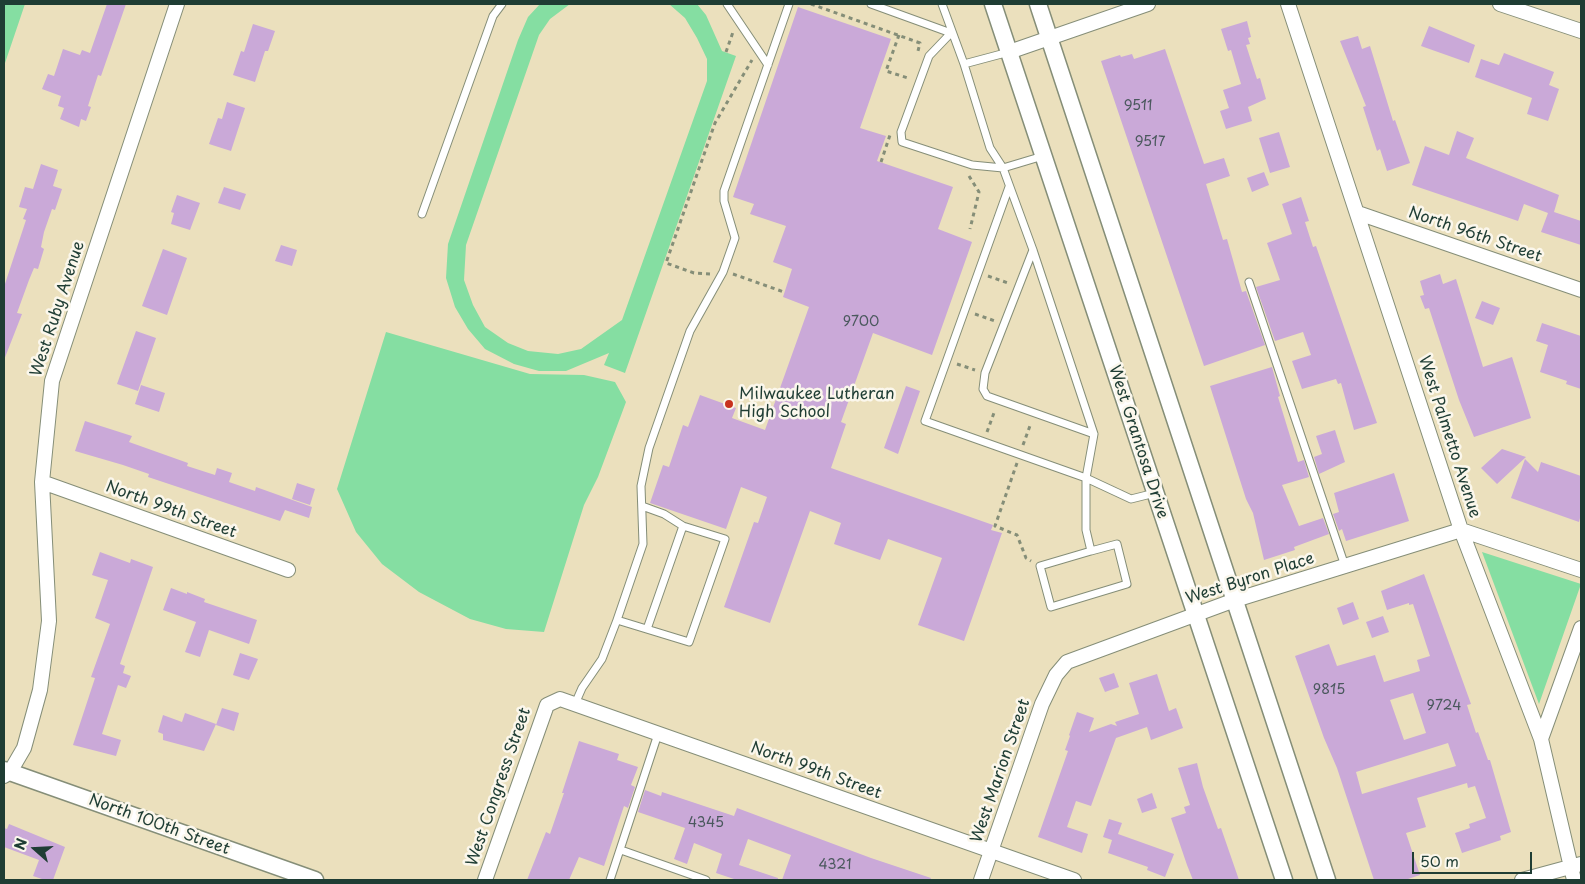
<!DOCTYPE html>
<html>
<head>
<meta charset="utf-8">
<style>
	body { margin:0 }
	#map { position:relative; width:1585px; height:884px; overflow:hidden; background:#ebe0bd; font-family:"Playpen Sans",sans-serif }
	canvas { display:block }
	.frame { position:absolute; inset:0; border:5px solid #1f3d34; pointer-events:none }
	.north { position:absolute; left:10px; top:824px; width:50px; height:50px; -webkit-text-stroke:4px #fbf7ec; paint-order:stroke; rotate:289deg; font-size:14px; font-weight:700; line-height:20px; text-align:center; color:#1f3d34 }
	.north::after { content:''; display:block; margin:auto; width:18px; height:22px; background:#1f3d34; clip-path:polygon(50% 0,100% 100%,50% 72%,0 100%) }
	.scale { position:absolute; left:1412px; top:852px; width:120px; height:22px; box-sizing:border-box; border:2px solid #1f3d34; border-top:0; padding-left:6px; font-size:15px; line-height:18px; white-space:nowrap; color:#1f3d34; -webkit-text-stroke:4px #fbf7ec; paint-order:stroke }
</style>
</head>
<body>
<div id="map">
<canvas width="1585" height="884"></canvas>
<div class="frame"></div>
<div class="north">N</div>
<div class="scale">50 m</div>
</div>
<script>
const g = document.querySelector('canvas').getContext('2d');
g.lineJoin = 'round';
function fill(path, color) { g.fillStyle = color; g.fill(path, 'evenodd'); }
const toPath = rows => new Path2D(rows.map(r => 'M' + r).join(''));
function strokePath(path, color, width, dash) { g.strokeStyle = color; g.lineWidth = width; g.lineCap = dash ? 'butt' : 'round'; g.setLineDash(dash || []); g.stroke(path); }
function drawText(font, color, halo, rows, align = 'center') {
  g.font = font + ' "Playpen Sans",sans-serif'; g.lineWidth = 5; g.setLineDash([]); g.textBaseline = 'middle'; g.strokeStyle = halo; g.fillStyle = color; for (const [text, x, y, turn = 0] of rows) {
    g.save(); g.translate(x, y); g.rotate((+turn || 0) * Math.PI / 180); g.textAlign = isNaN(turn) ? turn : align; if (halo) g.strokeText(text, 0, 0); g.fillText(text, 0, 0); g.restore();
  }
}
fill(toPath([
	[4,4,25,4,4,66],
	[540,4,570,4,550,19,539,35,466,245,464,280,473,305,485,327,508,343,528,351,558,354,581,349,622,320,707,81,707,59,697,38,685,18,669,4,697,4,706,15,722,51,736,56,625,373,604,365,609,353,566,371,539,371,514,364,485,349,468,329,455,307,446,278,448,244,518,40,528,17],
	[386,332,530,374,584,375,615,382,626,402,598,477,584,505,544,632,506,629,470,619,419,592,382,564,356,532,337,489],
	[1482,552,1581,584,1539,704]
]), '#85dea2');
fill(toPath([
	[107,4,126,4,101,76,98,75,88,106,91,107,86,121,81,119,79,127,60,119,64,108,58,106,61,96,42,89,48,74,54,76,63,49,80,55,82,50,90,53],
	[798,7,891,39,860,128,886,136,877,161,953,187,938,229,972,242,932,355,873,333,841,422,846,424,831,468,993,525,991,530,1002,533,964,641,918,625,942,558,888,539,880,560,834,544,841,523,810,511,770,623,724,607,754,522,758,523,767,497,741,487,726,529,650,503,663,465,669,467,683,425,688,427,700,395,736,408,732,418,765,430,809,307,783,297,792,269,773,262,786,226,750,214,754,204,733,197],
	[1247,21,1251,37,1248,38,1250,44,1246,45,1257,79,1260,78,1266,99,1248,107,1252,121,1226,129,1220,111,1229,108,1223,90,1241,84,1231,50,1228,51,1221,29],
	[253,24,275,31,268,51,265,51,255,82,233,75,241,51,244,52],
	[1429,26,1475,45,1469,63,1421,46],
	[1358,36,1362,49,1370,46,1393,121,1395,120,1410,163,1387,171,1380,149,1377,151,1363,107,1366,106,1340,41],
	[1165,49,1204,164,1224,158,1230,176,1206,184,1223,240,1227,239,1242,292,1246,291,1265,345,1204,366,1101,61,1120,55,1121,57,1132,54,1134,59],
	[1504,53,1554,72,1549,85,1559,89,1548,121,1527,114,1532,98,1475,77,1481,59,1499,65],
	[227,102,245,108,231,151,209,144,218,118,222,119],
	[1457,131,1474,138,1466,158,1559,195,1554,212,1581,221,1581,245,1541,232,1548,213,1524,204,1518,221,1412,185,1425,146,1449,155],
	[1279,132,1290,167,1270,173,1259,138],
	[41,164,58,170,53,186,62,189,55,210,52,209,44,232,41,247,44,249,38,269,34,268,29,280,17,313,22,314,4,360,4,287,26,220,23,219,27,209,19,207,25,187,33,189],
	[1264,172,1269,185,1252,192,1247,178],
	[224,187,246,194,240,210,218,203],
	[177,195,200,203,190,230,171,224,174,213,171,212],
	[1301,197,1309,221,1305,222,1313,247,1316,246,1377,423,1354,430,1341,383,1338,384,1336,379,1302,389,1292,361,1311,355,1303,332,1275,341,1256,287,1280,280,1267,243,1292,234,1282,204],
	[281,245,297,250,292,266,275,261],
	[163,249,187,258,167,315,142,306],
	[1440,274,1443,284,1456,279,1483,367,1512,357,1531,418,1474,437,1459,400,1429,308,1425,309,1420,296,1424,295,1420,281],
	[1482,301,1500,308,1493,325,1475,318],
	[1542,323,1581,336,1581,389,1566,384,1567,381,1540,372,1548,345,1536,341],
	[136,331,156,338,138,391,117,384],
	[1272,367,1280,396,1278,397,1298,462,1304,460,1309,477,1282,485,1299,526,1323,518,1329,534,1294,547,1295,550,1264,560,1253,513,1246,499,1210,386],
	[141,385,165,393,159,412,135,404],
	[906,386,920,391,898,454,884,448],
	[85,421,132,436,129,442,188,463,187,466,215,475,217,468,232,473,229,482,255,491,256,487,312,507,309,518,285,510,280,521,148,477,149,474,123,465,75,451],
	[1335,430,1345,462,1319,474,1314,457,1322,454,1316,436],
	[1502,449,1526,457,1497,484,1481,468],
	[1525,459,1538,472,1541,462,1581,476,1581,514,1579,522,1511,498],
	[1394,473,1409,521,1346,541,1342,529,1339,531,1333,514,1339,512,1334,493],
	[297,483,315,489,310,505,292,499],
	[100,552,130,563,131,559,153,567,120,664,125,666,123,673,131,676,126,688,118,685,102,734,121,740,116,756,73,745,95,678,91,677,110,624,95,618,108,580,92,575],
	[1424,574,1471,704,1467,705,1476,733,1478,732,1488,760,1490,760,1511,832,1500,836,1501,840,1462,853,1455,833,1470,828,1469,824,1486,818,1475,786,1468,788,1467,783,1417,798,1426,827,1406,833,1420,875,1405,880,1374,880,1337,768,1324,738,1295,656,1329,644,1337,666,1375,655,1384,682,1420,671,1417,660,1430,656,1413,604,1409,605,1409,603,1387,610,1381,591],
	[1413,693,1426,733,1404,740,1390,700],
	[1448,743,1456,766,1362,794,1356,772],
	[171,588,187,594,187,592,205,599,204,602,257,620,249,644,209,630,200,657,185,652,196,622,163,610],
	[1353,602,1359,619,1343,625,1337,608],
	[1383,616,1389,632,1372,638,1366,622],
	[240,653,258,659,249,680,233,675],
	[1114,673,1119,687,1105,692,1099,678],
	[1157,674,1169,711,1176,708,1183,728,1151,740,1147,727,1116,738,1091,806,1076,801,1067,827,1088,834,1082,853,1038,837,1068,751,1065,750,1070,736,1069,735,1077,712,1094,718,1089,732,1111,724,1117,726,1115,722,1139,714,1129,683],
	[222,708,239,713,234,731,216,725],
	[185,713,216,724,204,751,163,740,163,734,158,732,163,715,182,722],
	[579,741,619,754,617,760,638,767,631,785,635,787,628,808,624,806,604,866,579,857,569,880,527,880,546,832,550,834,564,793,562,793],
	[1197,763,1203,787,1218,829,1221,828,1239,880,1193,880,1187,865,1171,818,1186,813,1184,807,1190,805,1178,768],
	[645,790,661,796,662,792,734,816,737,808,871,858,931,878,930,880,782,880,791,855,748,839,739,865,778,878,778,880,737,880,716,873,722,854,694,843,687,864,674,859,685,828,638,812],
	[1152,793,1157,808,1142,813,1137,799],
	[1109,819,1122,823,1118,834,1174,854,1165,877,1147,870,1148,867,1108,853,1112,840,1103,837],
	[9,824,65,847,53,880,45,880,33,876,39,860,4,847,4,828,7,829]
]), '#caa9d8');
const service = toPath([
	[727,4,768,65],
	[871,4,951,33],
	[942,4,964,64,990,148,1003,168,1033,250,1094,434,1086,478,1086,530,1091,551,1117,544,1127,584,1051,607,1040,566,1091,551],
	[951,33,929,56,901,132,902,142,972,165,1003,168,1043,156],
	[964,64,1009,52],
	[1009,187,925,421,1086,478,1131,499,1155,493],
	[422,214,493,16,502,4],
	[1033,250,985,373,983,389,987,396,1094,434],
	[1249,282,1345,566],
	[642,506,664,514,683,526],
	[617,620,643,544,641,486,649,448,690,331,723,272,735,238,724,201,724,191,789,4],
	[575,704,582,688,602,659,617,620,689,642,725,539,683,526,647,629],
	[621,850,706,880],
	[610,880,658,734]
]);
const minor = toPath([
	[1288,4,1461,530,1541,739,1574,880],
	[1500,4,1581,31],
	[1009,52,1148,4],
	[1358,213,1581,290],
	[42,482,288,570],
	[1541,739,1581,628],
	[4,776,10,772,24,748,40,690,49,621,42,482,52,381,177,4],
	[485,880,547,705,560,699,1074,880],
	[981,880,1042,704,1056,675,1067,662,1235,600,1461,530,1581,570],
	[1522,880,1581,864]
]);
const tertiary = toPath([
	[993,4,1284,880],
	[1038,4,1327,880],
	[4,770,315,880]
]);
strokePath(service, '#858e78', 9);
strokePath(minor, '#858e78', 16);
strokePath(tertiary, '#858e78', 19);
strokePath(toPath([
	[811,4,920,43,918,51],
	[899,35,886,71,908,78],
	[726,52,733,32],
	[881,162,890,135],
	[969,176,979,192,970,229],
	[710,274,694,273,666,263,715,123,752,60],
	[733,274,784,292],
	[988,276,1008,283],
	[975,314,995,321],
	[957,364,975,370],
	[987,432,995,410],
	[1023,445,1031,423],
	[1017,463,995,526,1017,535,1026,558,1031,561]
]), '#858e78', 3, [4, 4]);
strokePath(service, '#fff', 7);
strokePath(minor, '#fff', 14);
strokePath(tertiary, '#fff', 16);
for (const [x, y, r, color] of [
	[729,404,5,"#c8321e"]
]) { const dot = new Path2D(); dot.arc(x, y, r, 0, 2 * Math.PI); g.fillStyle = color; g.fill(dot); strokePath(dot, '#fbf7ec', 2); }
drawText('14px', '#4a585d', null, [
	["9511",1138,106],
	["9517",1150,142],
	["9700",861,322],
	["9815",1329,690],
	["9724",1444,706],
	["4345",706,823],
	["4321",835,865]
]);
drawText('16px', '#1f3d34', '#fbf7ec', [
	["North 96th Street",1475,235,19],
	["West Ruby Avenue",58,309,-72],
	["West Palmetto Avenue",1449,437,72],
	["West Grantosa Drive",1138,442,72],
	["North 99th Street",171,510,20],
	["West Byron Place",1250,579,-18],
	["North 99th Street",816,771,20],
	["West Marion Street",1001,771,-71],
	["West Congress Street",499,787,-71],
	["North 100th Street",159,825,20]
]);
drawText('16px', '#1f3d34', '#fbf7ec', [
	["Milwaukee Lutheran",739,395],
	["High School",739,413]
], 'left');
</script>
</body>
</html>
